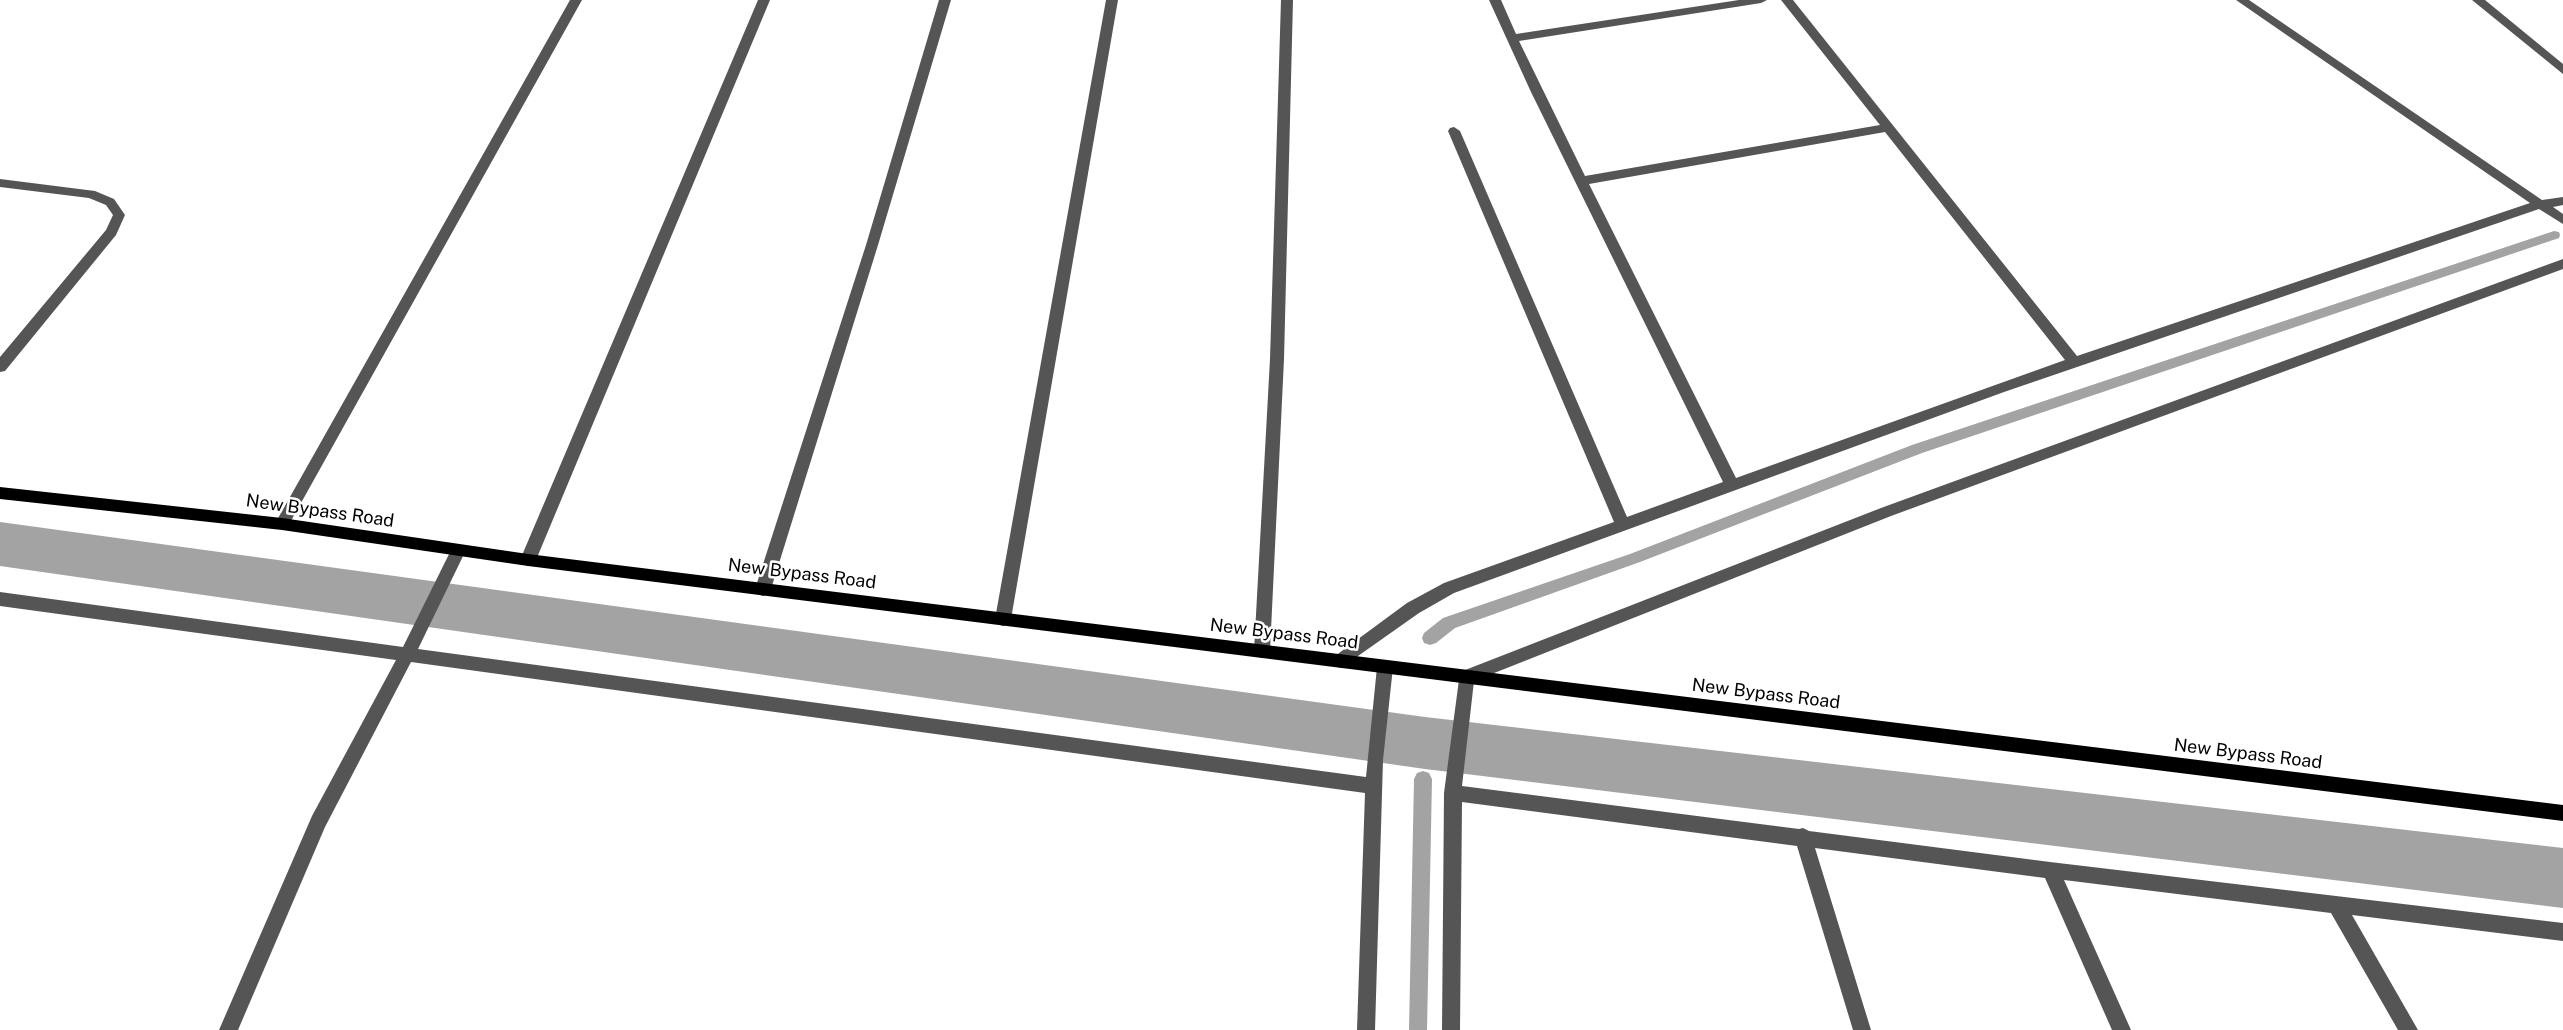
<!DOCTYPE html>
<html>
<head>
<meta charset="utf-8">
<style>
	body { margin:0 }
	canvas { display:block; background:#fff }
</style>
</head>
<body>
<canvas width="2563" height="1030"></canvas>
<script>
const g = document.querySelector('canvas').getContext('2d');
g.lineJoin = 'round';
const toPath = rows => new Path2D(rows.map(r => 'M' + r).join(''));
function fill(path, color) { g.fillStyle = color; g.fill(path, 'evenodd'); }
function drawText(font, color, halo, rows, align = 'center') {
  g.font = font + ' "Public Sans",sans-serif'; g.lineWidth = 5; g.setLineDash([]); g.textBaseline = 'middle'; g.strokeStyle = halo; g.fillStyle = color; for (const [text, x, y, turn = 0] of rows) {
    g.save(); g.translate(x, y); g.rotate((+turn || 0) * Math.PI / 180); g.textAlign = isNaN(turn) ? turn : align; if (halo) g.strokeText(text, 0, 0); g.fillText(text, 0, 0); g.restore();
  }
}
fill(toPath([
	[2554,231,2559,232,2560,235,2559,238,1922,453,1640,562,1455,628,1436,643,1430,645,1424,643,1422,638,1424,633,1443,618,1630,554,1912,445,2554,231],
	[1423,771,1429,773,1432,779,1427,1030,1409,1030,1414,779,1417,773,1423,771]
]), '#a3a3a3');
fill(toPath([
	[0,522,1425,717,2563,848,2563,908,1425,769,0,566,0,522]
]), '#a3a3a3');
fill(toPath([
	[570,0,582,0,287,528,277,528,274,524,277,520,570,0],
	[758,0,770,0,536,560,533,564,528,566,523,564,520,560,758,0],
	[939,0,951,0,878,245,771,589,769,594,763,596,757,594,755,589,866,245,939,0],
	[1106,0,1118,0,1011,619,1009,624,1003,626,997,624,995,619,1106,0],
	[1281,0,1293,0,1284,359,1270,651,1268,656,1262,658,1256,656,1254,651,1270,359,1281,0],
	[1489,0,1501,0,1516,34,1739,0,1767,0,1761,3,1519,41,1585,176,1880,125,1781,0,1793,0,2077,356,2530,203,2236,0,2249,0,2542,200,2563,197,2563,205,2553,207,2563,214,2563,224,2539,209,2004,392,1454,593,1419,613,1341,668,1335,666,1333,661,1335,656,1407,603,1444,583,1614,522,1448,131,1450,128,1454,127,1460,131,1627,517,1723,482,1531,92,1489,0],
	[1885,132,2065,360,1736,478,1589,184,1885,132],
	[2472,0,2485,0,2563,64,2563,74,2472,0],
	[0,179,95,191,114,199,125,215,116,235,5,371,0,372,0,357,106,230,113,215,106,205,89,198,0,187,0,179],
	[2563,259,2563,269,1891,516,1474,681,1462,786,1799,829,1803,828,1809,831,2050,862,2563,923,2563,941,2352,915,2418,1030,2398,1030,2331,913,2064,880,2131,1030,2112,1030,2045,878,1815,848,1871,1030,1853,1030,1797,846,1462,802,1460,1030,1442,1030,1444,793,1460,672,1881,508,2563,259],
	[458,544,463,546,466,550,418,649,1366,777,1377,667,1379,662,1385,660,1391,662,1393,667,1383,760,1375,1030,1357,1030,1365,793,411,662,325,827,238,1030,219,1030,312,816,396,660,0,606,0,592,403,647,453,546,458,544]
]), '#555');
fill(toPath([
	[0,487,282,518,528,554,2563,805,2563,821,528,566,282,530,0,499,0,487]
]), '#000');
drawText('18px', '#000', '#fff', [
	["New Bypass Road",320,511,8],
	["New Bypass Road",802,574,7],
	["New Bypass Road",1284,634,7],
	["New Bypass Road",1766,694,7],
	["New Bypass Road",2248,754,7]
]);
</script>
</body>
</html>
